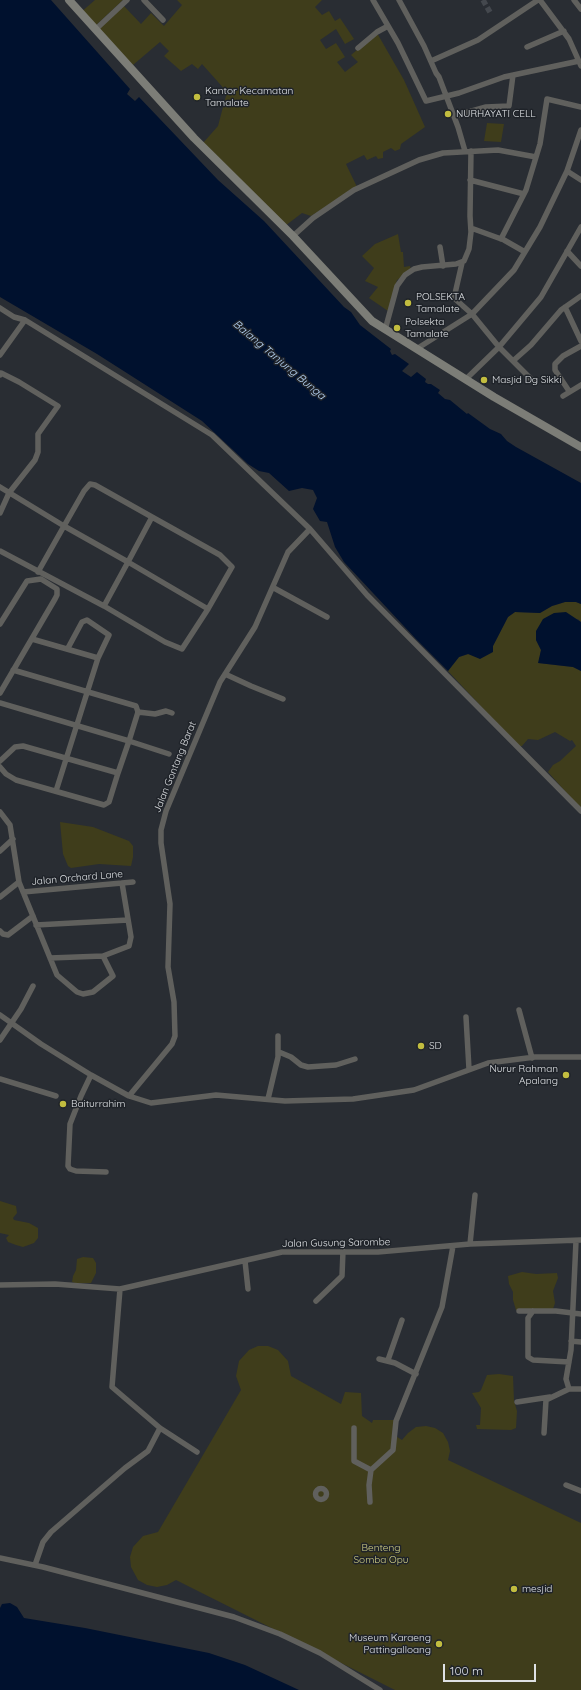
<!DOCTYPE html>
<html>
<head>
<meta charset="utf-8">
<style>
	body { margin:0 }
	#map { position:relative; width:581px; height:1690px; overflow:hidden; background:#292d33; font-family:Quicksand,sans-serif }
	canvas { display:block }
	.scale { position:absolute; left:443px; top:1664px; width:93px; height:18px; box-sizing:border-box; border:2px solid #dee1e4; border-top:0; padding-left:5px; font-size:12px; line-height:14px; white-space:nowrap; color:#dee1e4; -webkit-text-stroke:3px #1f2329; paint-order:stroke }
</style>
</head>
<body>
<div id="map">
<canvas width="581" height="1690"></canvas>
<div class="scale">100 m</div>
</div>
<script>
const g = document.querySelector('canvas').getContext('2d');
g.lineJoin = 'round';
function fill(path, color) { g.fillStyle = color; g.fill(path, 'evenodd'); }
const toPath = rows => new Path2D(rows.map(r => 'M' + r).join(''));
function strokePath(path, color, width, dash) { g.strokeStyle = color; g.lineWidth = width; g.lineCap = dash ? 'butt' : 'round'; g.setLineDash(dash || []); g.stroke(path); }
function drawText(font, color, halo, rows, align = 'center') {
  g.font = font + ' Quicksand,sans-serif'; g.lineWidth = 3; g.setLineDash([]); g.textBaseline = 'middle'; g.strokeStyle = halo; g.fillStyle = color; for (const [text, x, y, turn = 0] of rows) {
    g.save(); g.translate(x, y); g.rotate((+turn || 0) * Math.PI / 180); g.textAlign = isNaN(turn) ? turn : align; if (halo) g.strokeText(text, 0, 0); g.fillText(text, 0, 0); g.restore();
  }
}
fill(toPath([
	[95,0,123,0,94,27,80,13],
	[177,0,322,0,315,7,322,15,329,11,335,21,340,18,354,39,345,44,336,29,320,40,326,49,336,43,345,57,337,62,345,72,358,62,351,55,377,33,404,80,425,127,401,144,400,149,395,151,391,148,383,152,383,158,378,159,376,156,367,160,364,155,346,164,357,187,311,216,302,213,285,226,203,143,218,126,227,92,202,64,198,69,192,64,181,71,164,56,169,51,160,42,133,65,97,30,123,5,141,24,151,13,164,26,182,5],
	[487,123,504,124,501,142,484,141],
	[398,234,401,252,403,252,404,267,410,266,411,270,397,280,388,311,369,298,378,287,365,281,374,268,362,256,375,244],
	[565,602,576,602,581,604,581,622,578,619,536,640,541,650,539,663,573,667,581,671,581,809,548,772,553,765,560,761,576,746,572,740,570,741,555,732,538,740,528,739,522,746,518,746,448,671,459,657,493,646,508,617,515,612,540,613,552,606],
	[60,822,93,827,129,841,133,846,133,857,131,866,99,864,71,868,68,866,63,854],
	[0,1201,16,1206,17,1213,13,1218,14,1220,29,1223,38,1228,38,1238,34,1243,23,1247,16,1245,8,1242,6,1238,9,1235,0,1233],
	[83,1257,93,1258,96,1263,96,1273,91,1283,75,1283,72,1282,73,1276,76,1270,77,1259],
	[522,1272,536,1274,557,1273,558,1278,553,1291,555,1303,553,1309,519,1312,516,1310,513,1300,513,1292,509,1284,508,1276],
	[258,1346,268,1346,278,1350,288,1361,291,1376,341,1404,345,1392,361,1393,362,1416,372,1423,373,1420,395,1420,394,1435,402,1440,408,1433,416,1427,426,1426,435,1428,443,1433,448,1442,450,1451,448,1460,581,1523,581,1690,395,1690,176,1580,167,1585,157,1587,147,1585,138,1580,131,1567,130,1557,133,1547,143,1536,158,1532,241,1390,236,1376,239,1361,249,1350],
	[499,1374,513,1376,514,1401,517,1411,516,1428,511,1430,477,1429,476,1425,480,1425,481,1408,472,1393,479,1392,481,1390,487,1375]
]), '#3f3d1b');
fill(toPath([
	[0,0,51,0,130,89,127,94,135,101,139,97,218,180,264,221,344,307,351,312,360,325,391,349,390,351,392,355,395,354,409,364,402,371,411,377,417,372,426,379,425,382,428,384,431,384,440,390,438,393,445,399,450,400,467,414,468,413,490,429,501,434,507,441,516,447,581,483,581,604,576,602,565,602,552,606,540,613,515,612,508,617,493,646,493,652,480,659,468,654,459,657,448,671,416,639,344,562,335,547,327,522,320,521,313,509,317,498,313,490,302,488,289,491,269,473,259,471,248,464,202,421,97,354,0,297],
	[566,612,581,622,581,671,573,667,538,663,541,650,536,640,536,631,543,619,554,613],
	[10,1603,17,1607,24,1618,85,1628,209,1653,245,1665,299,1690,0,1690,0,1608,2,1604]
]), '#00112e');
strokePath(toPath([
	[483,0,491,14]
]), '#44484e', 5.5, [5.5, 3]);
strokePath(toPath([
	[144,0,163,20],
	[373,0,398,43,426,101,459,93,504,77,579,61],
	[399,0,424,46,436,73,439,77,458,127,465,151],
	[540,0,569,39,581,66],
	[574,0,581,9],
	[96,29,127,0],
	[527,47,564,31],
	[358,48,377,32,388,26],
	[431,61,478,40,538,0],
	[454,116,486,107,509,106,513,75],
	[567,171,581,180],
	[470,180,524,194],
	[471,228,504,240,525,252],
	[293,236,313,218,354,190,419,160,443,153,498,150,536,157],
	[501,239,526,190,540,144,547,99,581,107],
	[440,247,443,266],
	[567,251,581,266],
	[462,263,454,298,472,314,499,347,533,381],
	[565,307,581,341],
	[0,308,14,317,25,320,212,435,310,529,367,595,581,811],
	[385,330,397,286,405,275,414,269,422,267,456,264,464,261,469,249,471,232,470,216,471,151],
	[418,348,472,314,514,270,540,227,567,171,581,130],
	[0,355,25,320],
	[513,361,531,345,561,310,581,296],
	[0,375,1,373,19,382,58,406,38,434,38,452,35,460,9,493,0,513],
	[466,379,499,347,541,297,581,227],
	[569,391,555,370,555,364,563,356,581,346],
	[563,396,581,385],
	[0,487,64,526,128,562,152,517,95,485,90,484,84,491,64,526,38,572],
	[0,551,104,606,165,642,182,649,208,609,232,567,220,555,152,517],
	[274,588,327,617],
	[104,606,128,562,208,609],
	[0,624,27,581,41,579,57,589,57,595,55,599,0,693],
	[32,639,98,658,56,791],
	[68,648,82,622,87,620,109,635,98,658],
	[225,674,251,686,283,699],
	[0,703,129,741,138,712,136,706,13,670],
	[138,712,155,714,166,711,172,713],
	[0,761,15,747,23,746,118,773,129,741,169,754],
	[0,767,6,774,16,780,104,805,109,802,118,773],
	[0,812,10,825,19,882,57,975,77,992,83,994,93,992,113,976,103,956],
	[0,851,13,839],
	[23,892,133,882],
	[0,897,19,882],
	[36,925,128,920],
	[0,931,3,934,8,935,33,916],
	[50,958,103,956,129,946,131,937,122,883],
	[519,1010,532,1058],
	[0,1015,41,1044,91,1075,129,1096,151,1103,216,1095,285,1101,353,1099,414,1090,488,1063,535,1057,581,1057],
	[466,1017,469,1069],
	[0,1040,21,1009,33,986],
	[279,1052,291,1057,301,1065,308,1067,336,1065,355,1059],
	[91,1075,81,1096,70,1124,68,1166,70,1169,76,1171,106,1172],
	[0,1079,56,1096],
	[129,1096,172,1044,175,1036,174,1002,168,967,170,904,161,843,161,830,166,811,220,682,255,627,288,552,310,529],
	[268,1099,278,1057,278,1036],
	[576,1241,571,1350,566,1379,569,1389,581,1389],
	[470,1244,475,1195],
	[245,1261,248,1289],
	[0,1285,55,1284,120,1289,282,1252,378,1252,470,1244,581,1240],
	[120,1289,112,1387,160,1428,197,1452],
	[316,1301,342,1276,343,1251],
	[519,1311,556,1311,581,1314],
	[533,1311,528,1318,528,1357,533,1360,569,1362],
	[571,1341,581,1342],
	[379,1359,395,1363,416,1374],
	[388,1360,402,1320],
	[517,1402,550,1397],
	[354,1428,354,1461,371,1470],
	[544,1433,546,1400,569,1389],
	[566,1485,581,1491],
	'315.5 1494a5.5 5.5 0 1 1 11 0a5.5 5.5 0 1 1-11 0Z',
	[370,1502,369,1485,371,1470,393,1450,396,1421,442,1307,453,1246],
	[0,1558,43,1567,234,1617,280,1634,320,1653,380,1690],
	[35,1565,43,1542,51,1532,125,1468,148,1451,160,1428]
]), '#60605d', 5.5);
strokePath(toPath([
	[69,0,194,138,293,236,372,321,494,397,581,447]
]), '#7c7d77', 8);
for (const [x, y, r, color] of [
	[197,97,4,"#c2bd3f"],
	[448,114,4,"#c2bd3f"],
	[408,303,4,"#c2bd3f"],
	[397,328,4,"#c2bd3f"],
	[484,380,4,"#c2bd3f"],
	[421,1046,4,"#c2bd3f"],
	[566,1075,4,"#c2bd3f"],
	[63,1104,4,"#c2bd3f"],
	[514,1589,4,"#c2bd3f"],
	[439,1644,4,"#c2bd3f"]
]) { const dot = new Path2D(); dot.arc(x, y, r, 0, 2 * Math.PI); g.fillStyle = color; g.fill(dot); strokePath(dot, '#1f2329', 1.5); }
drawText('10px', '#dee1e4', '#1f2329', [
	["Kantor Kecamatan",205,91],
	["Tamalate",205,103],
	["NURHAYATI CELL",456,114],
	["POLSEKTA",416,297],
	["Tamalate",416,309],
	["Polsekta",405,322],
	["Tamalate",405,334],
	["Masjid Dg Sikki",492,380],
	["SD",429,1046],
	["Nurur Rahman",558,1069,"right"],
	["Apalang",558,1081,"right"],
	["Baiturrahim",71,1104],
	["mesjid",522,1589],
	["Museum Karaeng",431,1638,"right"],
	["Pattingalloang",431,1650,"right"]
], 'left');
drawText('10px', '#dee1e4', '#1f2329', [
	["Jalan Gontang Barat",175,767,-68],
	["Jalan Orchard Lane",77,878,-5],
	["Jalan Gusung Sarombe",336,1243,-1]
]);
drawText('10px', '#d3d185', '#1f2329', [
	["Benteng",381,1548],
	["Somba Opu",381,1560]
]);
drawText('italic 11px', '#b6d4f6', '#1f2329', [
	["Balang Tanjung Bunga",279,360,40]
]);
</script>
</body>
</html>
